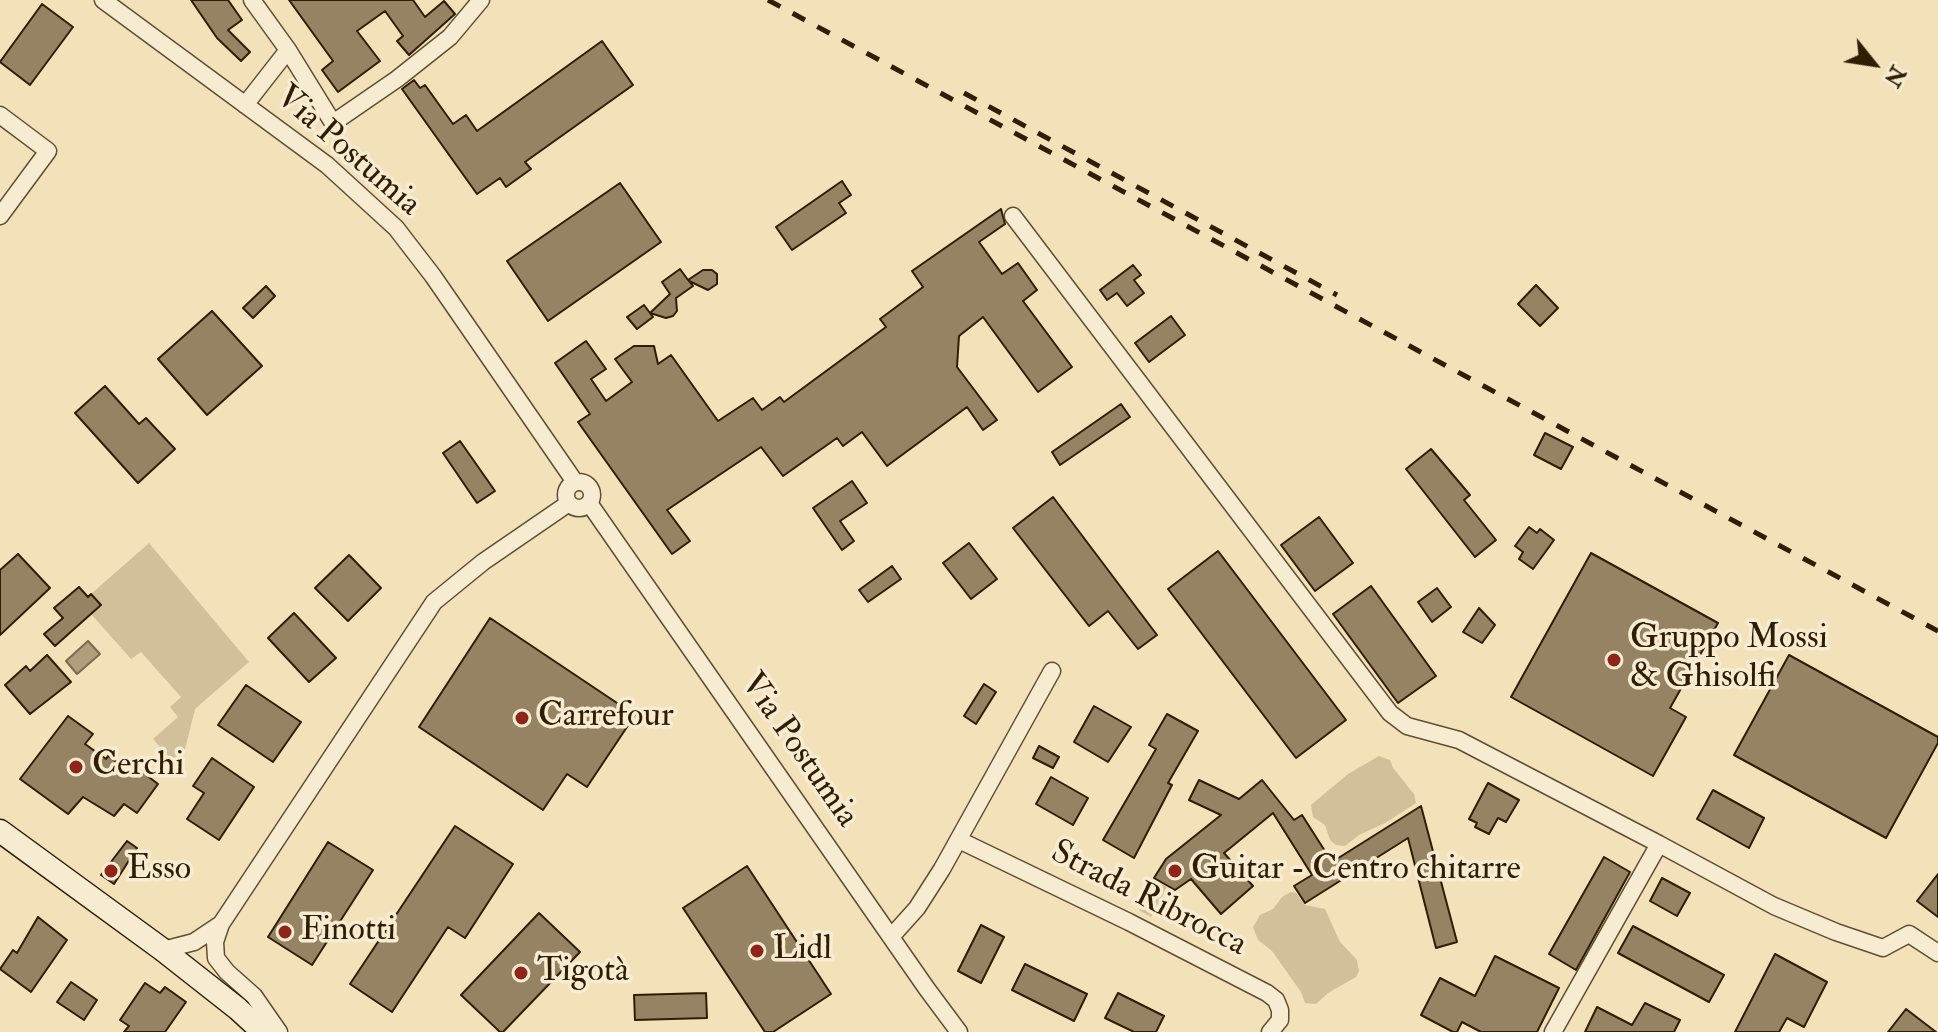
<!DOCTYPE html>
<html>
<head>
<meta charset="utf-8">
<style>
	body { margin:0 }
	#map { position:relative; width:1938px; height:1032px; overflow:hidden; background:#f3e1ba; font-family:"IM FELL Double Pica",serif }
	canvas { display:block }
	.north { position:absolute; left:1834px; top:24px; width:80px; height:80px; -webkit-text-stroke:6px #f7ecd2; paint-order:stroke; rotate:120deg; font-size:22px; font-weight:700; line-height:32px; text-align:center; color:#2f1d04 }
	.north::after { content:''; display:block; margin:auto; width:28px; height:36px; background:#2f1d04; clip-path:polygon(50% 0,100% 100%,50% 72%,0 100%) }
</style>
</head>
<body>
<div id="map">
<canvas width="1938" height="1032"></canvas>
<div class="north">N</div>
</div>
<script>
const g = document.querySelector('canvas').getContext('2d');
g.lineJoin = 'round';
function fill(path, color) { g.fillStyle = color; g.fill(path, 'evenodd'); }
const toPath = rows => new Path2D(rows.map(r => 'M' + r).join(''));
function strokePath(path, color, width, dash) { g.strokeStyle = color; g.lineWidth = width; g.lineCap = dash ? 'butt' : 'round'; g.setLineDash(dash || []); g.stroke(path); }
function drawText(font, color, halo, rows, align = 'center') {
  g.font = font + ' "IM FELL Double Pica",serif'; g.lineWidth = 7; g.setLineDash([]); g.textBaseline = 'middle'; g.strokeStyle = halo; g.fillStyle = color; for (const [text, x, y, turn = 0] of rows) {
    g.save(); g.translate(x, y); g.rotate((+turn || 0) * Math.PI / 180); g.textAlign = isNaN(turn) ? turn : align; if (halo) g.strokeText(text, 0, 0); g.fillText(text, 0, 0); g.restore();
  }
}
fill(toPath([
	[149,543,249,662,195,709,182,761,168,756,153,739,178,717,170,707,181,697,141,652,131,659,91,614,101,605,91,594],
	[1379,756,1390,760,1393,768,1414,794,1416,803,1385,823,1359,835,1345,846,1336,845,1330,840,1325,825,1313,817,1311,805,1348,774],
	[1154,880,1167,887,1151,917,1139,910],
	[1291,892,1296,893,1305,905,1325,909,1340,942,1357,960,1359,971,1356,977,1328,993,1316,1004,1305,1003,1301,992,1272,951,1258,940,1253,927,1260,915,1273,909,1282,897]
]), '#d2c09b');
const water = toPath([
	[88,641,100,654,77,674,66,661,88,641]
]);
fill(water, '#b09e7c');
strokePath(water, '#7c6a4c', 2);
const building = toPath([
	[191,0,228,0,242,20,228,30,250,52,241,61,217,38,191,0],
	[289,0,413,0,425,17,444,1,455,14,409,55,397,41,403,36,385,11,357,31,380,61,338,92,322,70,333,61,289,0],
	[42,4,73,27,30,85,0,62,42,4],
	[602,41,633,85,525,162,531,169,506,187,500,178,477,194,402,89,414,80,420,88,425,85,453,124,466,115,477,131,602,41],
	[842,181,851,195,839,203,846,213,792,250,776,227,842,181],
	[620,183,661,242,548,321,507,261,620,183],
	[1001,209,1005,224,979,242,1002,274,1018,263,1037,290,1023,301,1072,367,1038,392,983,317,959,336,957,367,997,420,983,430,967,407,887,466,862,432,843,446,837,438,783,476,761,447,667,510,690,541,672,554,578,422,590,414,555,363,586,341,606,369,591,379,606,401,632,382,615,359,634,346,654,346,658,364,671,355,718,421,753,398,762,410,780,397,784,402,886,327,880,319,923,287,912,271,1001,209],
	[1133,265,1141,275,1134,280,1144,293,1127,306,1117,293,1107,300,1100,290,1133,265],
	[680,269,688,280,703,270,712,270,717,274,717,284,708,290,689,281,693,286,676,298,677,311,673,316,666,318,650,313,670,294,662,282,680,269],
	[1536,285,1558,308,1540,326,1518,304,1536,285],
	[266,286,275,296,253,318,243,308,266,286],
	[644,305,653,317,637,329,627,317,644,305],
	[212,311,262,366,207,415,158,359,212,311],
	[1171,316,1185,335,1149,362,1135,343,1171,316],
	[105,386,139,424,146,418,175,449,138,483,75,413,105,386],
	[1121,404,1130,417,1060,465,1052,452,1121,404],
	[1545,433,1573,447,1561,469,1534,455,1545,433],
	[460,441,495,491,477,503,443,453,460,441],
	[1431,449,1470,495,1464,500,1496,540,1475,557,1406,469,1431,449],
	[852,481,867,503,840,521,854,541,842,550,813,508,852,481],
	[1053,497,1157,635,1138,649,1108,611,1089,626,1013,528,1053,497],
	[1319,517,1353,563,1315,591,1281,545,1319,517],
	[1529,527,1537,533,1540,529,1554,540,1533,569,1519,559,1523,552,1515,546,1529,527],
	[969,543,997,579,971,599,943,563,969,543],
	[1218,551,1346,720,1296,758,1168,589,1218,551],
	[1591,553,1718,623,1670,708,1686,717,1653,776,1511,697,1591,553],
	[18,554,50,588,0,635,0,570,18,554],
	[349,555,381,588,348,621,315,588,349,555],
	[892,566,901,579,868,602,859,590,892,566],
	[1371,586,1436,676,1398,703,1333,614,1371,586],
	[79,587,88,597,91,594,101,605,55,646,44,634,63,618,54,608,79,587],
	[1437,588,1451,607,1432,622,1418,602,1437,588],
	[1479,608,1495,625,1482,643,1463,632,1479,608],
	[294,613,336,658,309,682,268,638,294,613],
	[490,618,635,715,587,787,567,774,543,810,419,727,490,618],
	[47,655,71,682,30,714,5,685,26,666,30,671,47,655],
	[1789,655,1938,737,1938,743,1886,838,1734,755,1789,655],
	[984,684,996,692,976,724,964,716,984,684],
	[246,685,301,722,273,762,218,725,246,685],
	[1094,706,1131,727,1108,762,1074,742,1094,706],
	[1167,714,1198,731,1168,783,1172,785,1134,858,1103,840,1156,749,1149,745,1167,714],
	[68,716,93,734,85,744,106,759,108,756,129,771,133,765,158,784,137,813,124,804,114,816,83,797,68,814,20,779,68,716],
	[1039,746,1059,757,1053,768,1033,758,1039,746],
	[212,758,254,787,219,840,187,819,204,793,193,786,212,758],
	[1051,777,1088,798,1073,825,1036,804,1051,777],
	[1199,780,1239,799,1262,780,1294,820,1302,815,1332,862,1421,806,1457,942,1436,948,1408,838,1305,903,1294,886,1312,875,1273,813,1224,853,1253,886,1221,914,1191,879,1175,890,1154,878,1166,859,1221,815,1189,800,1199,780],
	[1488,783,1519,800,1506,822,1498,818,1489,834,1475,827,1477,823,1469,819,1488,783],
	[1713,790,1764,818,1749,848,1697,819,1713,790],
	[455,826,513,864,465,938,448,927,392,1012,350,984,455,826],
	[127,841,137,848,114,884,101,875,127,841],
	[328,842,373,870,312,965,268,937,328,842],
	[1604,857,1630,872,1576,970,1549,954,1604,857],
	[747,866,831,994,773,1032,765,1032,683,908,747,866],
	[1938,874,1938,917,1917,901,1938,874],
	[1662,878,1690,893,1677,916,1650,901,1662,878],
	[539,913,580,952,503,1032,500,1032,461,995,539,913],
	[38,917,67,940,31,992,0,969,13,950,17,953,38,917],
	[981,925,1004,937,981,983,958,971,981,925],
	[1633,926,1724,975,1709,1002,1618,953,1633,926],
	[1775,954,1827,982,1804,1027,1787,1018,1779,1032,1735,1032,1775,954],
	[1495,956,1559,988,1537,1032,1481,1032,1462,1022,1457,1032,1453,1032,1421,1015,1440,978,1475,996,1495,956],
	[1025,964,1087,994,1074,1021,1012,990,1025,964],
	[71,982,97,1000,84,1020,57,1002,71,982],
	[145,983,160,993,165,987,186,1002,165,1032,124,1032,129,1026,120,1020,145,983],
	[706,993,707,1018,635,1020,634,995,706,993],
	[1118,993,1164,1016,1156,1032,1134,1032,1105,1018,1118,993],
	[1645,1003,1680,1020,1674,1032,1585,1032,1597,1007,1632,1025,1645,1003],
	[1906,1009,1936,1032,1888,1032,1906,1009]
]);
fill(building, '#958363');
strokePath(building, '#2f1d04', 2);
const minor = toPath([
	[103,0,327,165,396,228,433,276,575,482],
	[288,50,333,123,397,79,450,37,481,0],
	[245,105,288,50,252,0],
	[0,115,48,151,0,216],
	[1013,216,1390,713,1407,726,1459,740,1659,844,1553,1032],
	'566 495a13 13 0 1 1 26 0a13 13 0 1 1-26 0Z',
	[589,503,927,989,959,1032],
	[959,840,1129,922,1267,993,1276,1000,1280,1010,1280,1020,1270,1032],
	[1659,844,1774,906,1836,932,1883,948,1909,934,1938,953],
	[891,937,917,908,942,869,1052,671],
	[163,950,194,942,221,924],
	[279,1032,254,996,227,972,216,958,215,942,221,924,434,602,483,562,569,503]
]);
const secondary = toPath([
	[0,831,163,950,238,1009,263,1032]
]);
strokePath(minor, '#604e32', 19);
strokePath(secondary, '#2f1d04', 25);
strokePath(minor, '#f7ecd2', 16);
strokePath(secondary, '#f7ecd2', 22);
strokePath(toPath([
	[768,0,1938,631],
	[964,93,1337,295]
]), '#2f1d04', 5, [14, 14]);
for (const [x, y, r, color] of [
	[1614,660,8,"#8f2418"],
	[522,718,8,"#8f2418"],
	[76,767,8,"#8f2418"],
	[111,871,8,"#8f2418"],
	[1175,871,8,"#8f2418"],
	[285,932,8,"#8f2418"],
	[757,951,8,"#8f2418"],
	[521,973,8,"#8f2418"]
]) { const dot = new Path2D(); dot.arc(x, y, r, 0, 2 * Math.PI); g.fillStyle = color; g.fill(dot); strokePath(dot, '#f7ecd2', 3); }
drawText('34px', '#2f1d04', '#f7ecd2', [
	["Via Postumia",347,152,41],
	["Via Postumia",798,751,55],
	["Strada Ribrocca",1148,900,27]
]);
drawText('34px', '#2f1d04', '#f7ecd2', [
	["Gruppo Mossi",1630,640],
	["& Ghisolfi",1630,679],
	["Carrefour",538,718],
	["Cerchi",92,767],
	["Esso",127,871],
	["Guitar - Centro chitarre",1191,871],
	["Finotti",301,932],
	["Lidl",773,951],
	["Tigotà",537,973]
], 'left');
</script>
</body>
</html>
